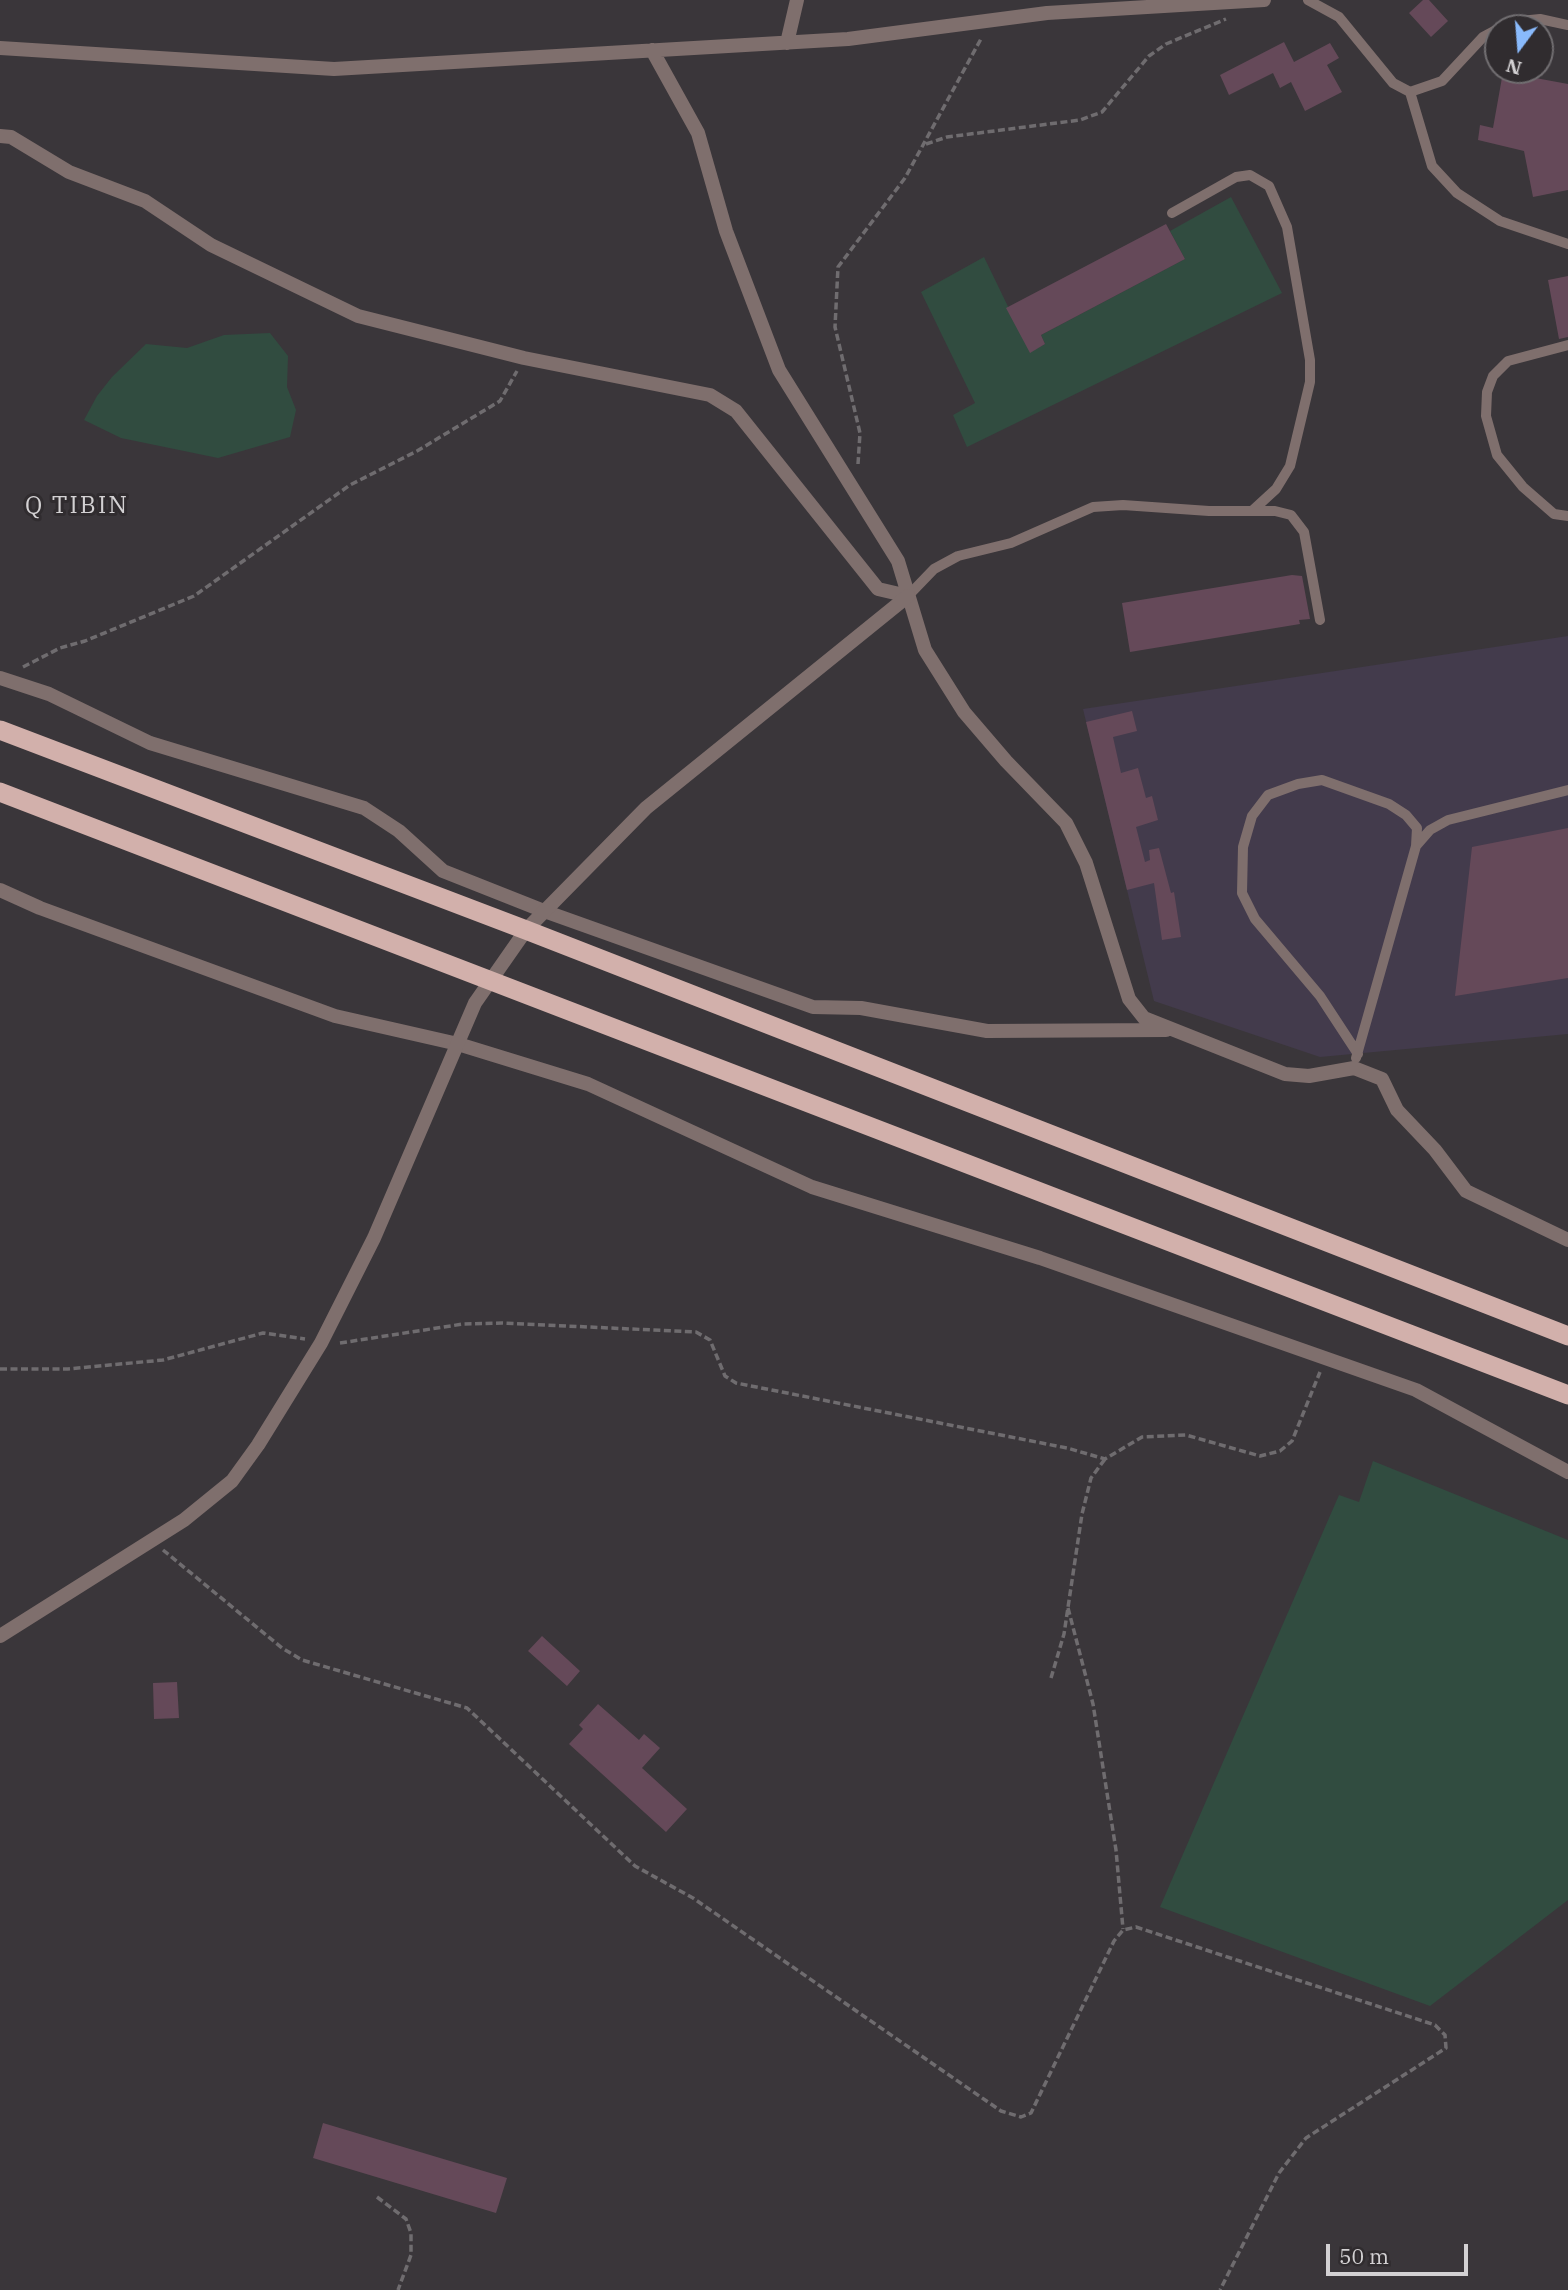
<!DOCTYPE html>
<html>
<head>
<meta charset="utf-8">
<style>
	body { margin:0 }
	#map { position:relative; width:1568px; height:2290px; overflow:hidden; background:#3a363a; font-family:"IBM Plex Serif",serif }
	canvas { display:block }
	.north { position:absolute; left:1484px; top:14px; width:70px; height:70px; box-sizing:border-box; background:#302c2f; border:2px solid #716e71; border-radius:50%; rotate:196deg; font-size:19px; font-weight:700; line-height:28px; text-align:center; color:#d3d1d3 }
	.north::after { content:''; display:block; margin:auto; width:24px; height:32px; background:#89bafc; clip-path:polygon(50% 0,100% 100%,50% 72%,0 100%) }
	.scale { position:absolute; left:1326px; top:2244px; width:142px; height:32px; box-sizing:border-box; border:4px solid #d3d1d3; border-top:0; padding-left:9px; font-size:21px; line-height:24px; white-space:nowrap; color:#d3d1d3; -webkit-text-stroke:5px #302c2f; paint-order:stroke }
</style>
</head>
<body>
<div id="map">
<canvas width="1568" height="2290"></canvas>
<div class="north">N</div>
<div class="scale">50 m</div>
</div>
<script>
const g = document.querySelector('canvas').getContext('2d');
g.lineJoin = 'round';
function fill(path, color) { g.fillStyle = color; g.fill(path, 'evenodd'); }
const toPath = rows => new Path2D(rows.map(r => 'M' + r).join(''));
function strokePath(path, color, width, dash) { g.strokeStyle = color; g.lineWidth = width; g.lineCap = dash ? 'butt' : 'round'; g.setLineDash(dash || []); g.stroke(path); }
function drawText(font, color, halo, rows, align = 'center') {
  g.font = font + ' "IBM Plex Serif",serif'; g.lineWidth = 6; g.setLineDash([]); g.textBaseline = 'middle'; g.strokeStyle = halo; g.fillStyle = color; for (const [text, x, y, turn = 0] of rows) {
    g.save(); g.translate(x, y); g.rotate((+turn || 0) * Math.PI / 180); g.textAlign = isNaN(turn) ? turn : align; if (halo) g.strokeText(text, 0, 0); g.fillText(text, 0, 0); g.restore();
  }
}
fill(toPath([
	[1568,636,1568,1034,1320,1057,1154,1001,1083,709]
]), '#433b4c');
fill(toPath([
	[1231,197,1282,293,967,447,953,415,975,403,921,292,984,257,1030,352,1045,344,1041,335,1185,259,1170,231],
	[270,333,288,356,287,387,296,410,290,437,218,458,121,438,84,420,97,396,112,377,146,344,187,348,224,335],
	[1373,1461,1568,1540,1568,1900,1430,2006,1160,1907,1339,1495,1359,1502]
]), '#314c40');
fill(toPath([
	[1423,0,1429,0,1448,21,1431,37,1409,13],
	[1284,42,1294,62,1330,43,1339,58,1327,65,1342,92,1305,111,1291,82,1280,88,1273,73,1229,95,1220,75],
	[1503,72,1568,84,1568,190,1533,197,1524,151,1478,140,1480,125,1493,128],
	[1166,224,1185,259,1041,335,1045,344,1030,353,1006,308],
	[1568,276,1568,337,1559,339,1548,280],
	[1292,575,1302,576,1310,619,1299,620,1300,624,1130,652,1122,603],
	[1132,711,1137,731,1113,737,1121,773,1138,768,1146,798,1152,796,1158,820,1136,827,1145,862,1150,860,1149,850,1159,848,1171,893,1174,892,1181,937,1162,940,1154,883,1127,890,1086,722],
	[1568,828,1568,978,1455,996,1472,847],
	[542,1636,580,1671,567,1686,528,1651],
	[177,1682,179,1718,154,1719,153,1683],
	[598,1704,639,1740,644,1734,660,1748,642,1768,687,1809,666,1832,569,1744,583,1729,579,1725],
	[323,2123,507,2178,496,2213,313,2158]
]), '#654959');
strokePath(toPath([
	[926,144,947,137,1080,120,1102,112,1149,56,1166,44,1226,19],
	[858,464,860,433,835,327,838,267,905,178,982,37],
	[23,667,60,648,85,641,194,596,350,485,417,451,500,401,517,371],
	[340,1343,463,1324,502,1323,696,1332,710,1340,725,1376,736,1383,1067,1448,1105,1459,1142,1437,1186,1435,1260,1456,1280,1451,1292,1441,1320,1372],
	[0,1369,68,1369,163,1360,263,1333,305,1339],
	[163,1550,282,1648,302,1660,467,1708,635,1866,693,1898,1001,2111,1021,2117,1031,2113,1114,1941,1123,1930,1136,1927,1435,2025,1445,2035,1446,2048,1306,2138,1279,2173,1220,2290],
	[1068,1608,1093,1704,1116,1850,1123,1929],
	[1051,1678,1064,1634,1082,1514,1091,1478,1105,1459],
	[377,2197,406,2219,411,2233,411,2255,398,2290]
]), '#6f6c6f', 3.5, [7, 3.5]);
strokePath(toPath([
	[1308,0,1339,17,1393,83,1410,92,1442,81,1483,37,1498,29],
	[1500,28,1511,22,1540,19,1568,25],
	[1410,92,1432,166,1457,193,1500,221,1568,244],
	[1172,213,1236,177,1250,175,1269,186,1287,227,1310,360,1310,382,1290,466,1276,489,1252,511],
	[1568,345,1508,361,1493,376,1487,392,1486,416,1497,455,1523,487,1554,514,1568,516],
	[908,596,934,569,958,556,1011,543,1093,507,1123,505,1209,511,1275,511,1291,515,1304,532,1320,620],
	[1358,1054,1320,996,1255,919,1242,893,1243,847,1252,816,1268,795,1298,784,1322,780,1389,804,1406,815,1417,828,1416,846],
	[1356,1058,1416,846,1430,830,1448,820,1568,790]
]), '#7f6f6d', 10);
strokePath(toPath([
	[787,43,797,0],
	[0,48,334,69,848,39,1047,13,1264,0],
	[652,50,698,133,726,231,779,370,898,561,925,650,964,712,1006,761,1066,823,1086,863,1129,999,1144,1018,1285,1074,1309,1076,1354,1068,1382,1079,1397,1110,1435,1150,1466,1191,1568,1240],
	[0,136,11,137,69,172,145,201,211,245,358,316,524,358,710,395,736,411,878,589,908,596],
	[0,678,49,694,150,743,364,808,399,831,443,871,544,911,813,1007,861,1008,987,1031,1166,1030],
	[0,890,40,908,335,1016,458,1044,588,1084,812,1187,1040,1258,1416,1390,1568,1472]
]), '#7f6f6d', 14);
strokePath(toPath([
	[0,1636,184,1520,232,1481,258,1445,321,1343,374,1238,475,1003,526,930,646,808,908,596]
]), '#7f6f6d', 14);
strokePath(toPath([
	[0,730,526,930,1568,1336],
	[0,792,1568,1395]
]), '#d2b0ab', 19);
g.letterSpacing = '2px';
drawText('24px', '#d3d1d3', '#302c2f', [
	["Q TIBIN",77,506]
]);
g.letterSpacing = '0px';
</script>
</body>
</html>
